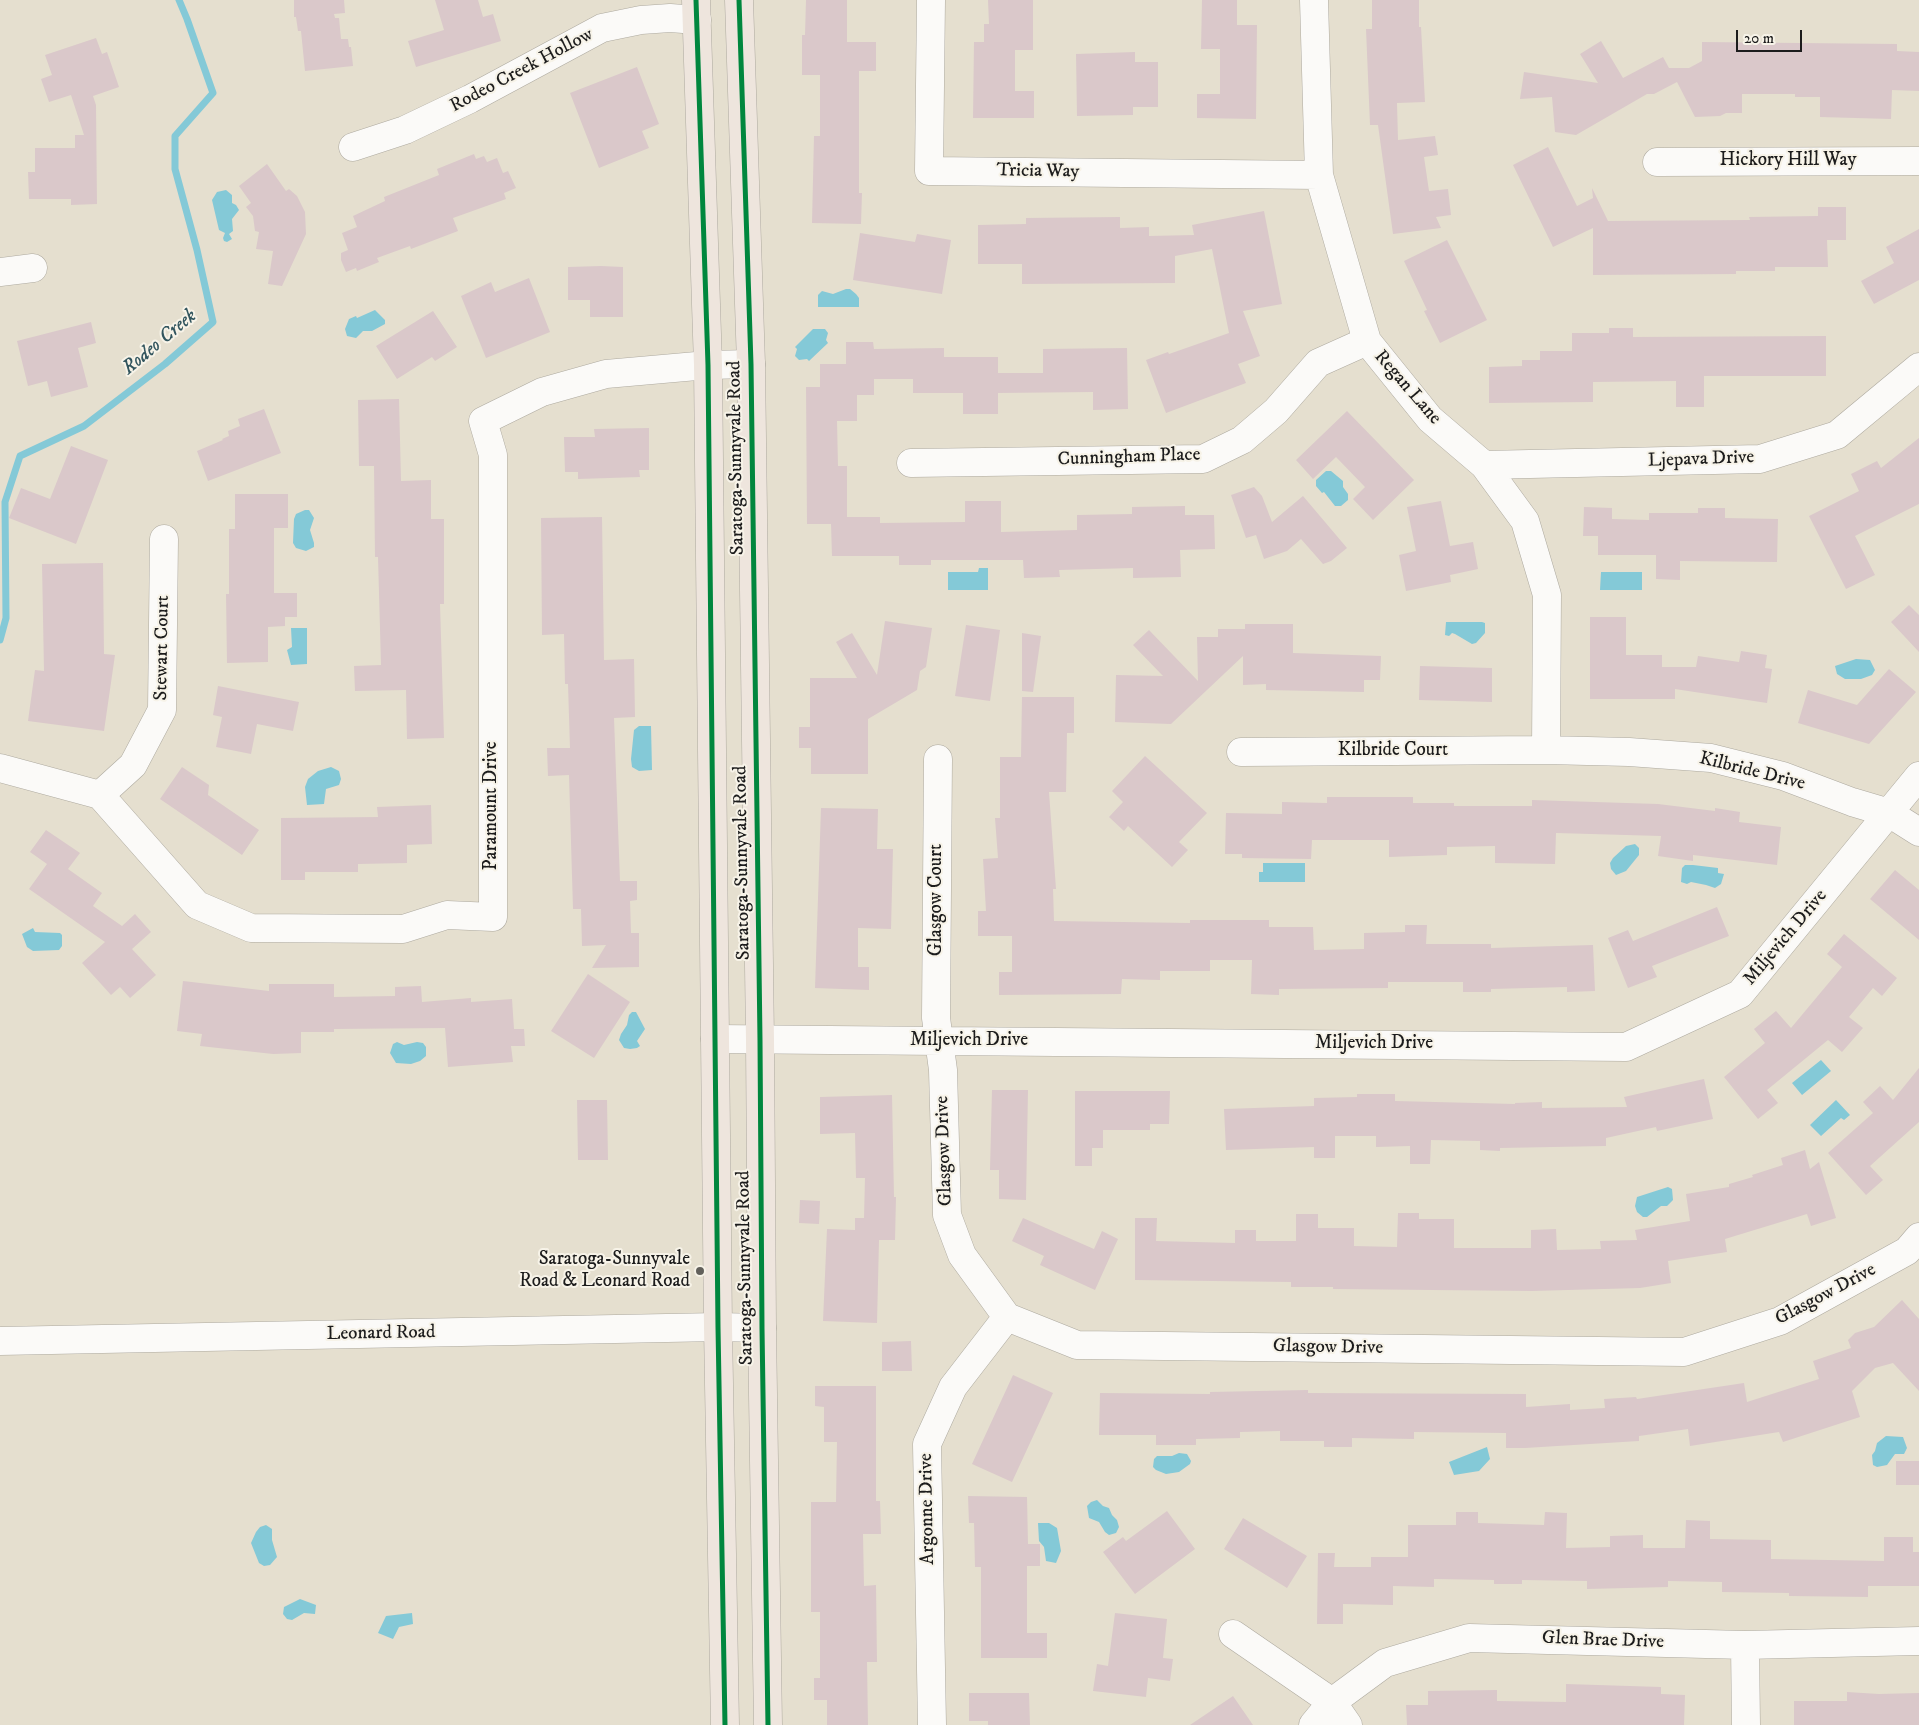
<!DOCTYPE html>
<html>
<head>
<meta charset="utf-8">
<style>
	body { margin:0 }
	#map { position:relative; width:1919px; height:1725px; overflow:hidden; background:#e5dfcf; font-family:"IM FELL DW Pica",serif }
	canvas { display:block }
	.scale { position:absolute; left:1736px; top:30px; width:66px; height:22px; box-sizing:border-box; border:2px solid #1c1c1c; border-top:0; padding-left:6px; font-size:15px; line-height:18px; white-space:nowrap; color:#1c1c1c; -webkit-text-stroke:4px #f7f3e8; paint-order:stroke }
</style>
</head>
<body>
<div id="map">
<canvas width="1919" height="1725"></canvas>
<div class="scale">20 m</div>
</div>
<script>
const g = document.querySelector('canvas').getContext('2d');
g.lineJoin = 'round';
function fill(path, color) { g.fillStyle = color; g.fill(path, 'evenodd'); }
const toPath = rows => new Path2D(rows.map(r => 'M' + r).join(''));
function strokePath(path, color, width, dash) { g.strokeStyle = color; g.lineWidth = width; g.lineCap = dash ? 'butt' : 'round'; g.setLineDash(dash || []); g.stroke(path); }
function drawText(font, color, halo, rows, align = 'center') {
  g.font = font + ' "IM FELL DW Pica",serif'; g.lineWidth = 4; g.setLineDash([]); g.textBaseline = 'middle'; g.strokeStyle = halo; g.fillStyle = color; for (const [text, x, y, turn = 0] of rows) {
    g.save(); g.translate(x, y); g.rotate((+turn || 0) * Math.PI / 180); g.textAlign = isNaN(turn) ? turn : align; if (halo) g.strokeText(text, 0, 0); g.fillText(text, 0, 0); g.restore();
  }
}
fill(toPath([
	[226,190,232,195,232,203,236,205,239,210,232,219,233,231,229,234,232,239,227,242,224,241,223,238,225,233,219,230,212,200,217,192],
	[846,289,850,289,856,294,859,298,859,307,818,307,818,295,822,291,833,294],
	[375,310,385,320,385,324,372,331,363,331,356,338,347,336,345,329,349,319,356,316,357,318],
	[813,329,825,329,828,333,826,340,828,343,809,361,807,359,799,360,795,356,797,349,795,347],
	[1326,471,1331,471,1343,481,1343,487,1348,494,1348,500,1341,506,1335,506,1324,492,1322,493,1316,486,1316,480],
	[305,510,309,510,314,518,310,530,314,543,314,547,306,551,296,548,293,543,294,519,296,514],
	[979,568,988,568,988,590,948,590,948,572,978,572],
	[1601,572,1642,572,1642,590,1600,590],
	[1446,622,1482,622,1485,623,1485,633,1476,643,1472,644,1455,634,1452,633,1449,636,1445,635],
	[291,628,307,628,307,664,291,665,287,650,292,647],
	[1856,659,1870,660,1875,670,1872,675,1861,679,1845,679,1837,674,1835,666],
	[639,726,651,726,652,770,639,771,632,767,631,759,634,730],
	[331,767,339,771,341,779,339,785,326,789,324,804,307,805,305,787,308,779,318,771],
	[1635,844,1639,848,1639,855,1626,871,1616,875,1611,869,1610,863,1613,858,1626,846],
	[1263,863,1305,863,1305,882,1259,882,1259,872,1263,872],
	[1685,865,1693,865,1718,868,1718,873,1724,874,1721,884,1715,888,1706,885,1691,882,1687,884,1681,882,1682,868],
	[33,928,35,932,60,933,62,935,62,946,59,950,33,951,27,947,22,934],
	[632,1012,636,1012,645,1029,637,1041,640,1046,637,1048,630,1049,624,1048,619,1040,621,1034,627,1025,629,1015],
	[397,1042,404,1045,417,1042,423,1043,426,1047,426,1056,420,1061,411,1064,396,1063,390,1053,393,1044],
	[1821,1060,1831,1071,1802,1095,1792,1083],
	[1836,1100,1850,1115,1844,1120,1841,1118,1821,1136,1810,1125],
	[1668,1187,1672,1189,1673,1200,1667,1206,1661,1206,1647,1217,1643,1217,1637,1212,1635,1206,1637,1197],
	[1886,1436,1903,1437,1907,1448,1904,1454,1895,1454,1887,1465,1877,1467,1873,1465,1872,1455,1875,1451,1877,1443],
	[1487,1447,1490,1459,1479,1471,1454,1475,1449,1462],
	[1179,1453,1187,1454,1191,1461,1190,1464,1179,1472,1166,1474,1156,1470,1153,1467,1154,1459,1157,1456,1172,1456],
	[1097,1500,1103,1506,1109,1508,1112,1515,1117,1520,1119,1527,1116,1533,1109,1535,1105,1532,1099,1522,1089,1518,1087,1506,1091,1502],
	[1038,1523,1049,1523,1057,1528,1061,1551,1056,1563,1046,1561,1044,1547,1039,1541],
	[266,1525,272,1529,272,1540,277,1557,270,1565,264,1566,259,1563,251,1543,256,1532,260,1527],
	[300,1599,316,1605,315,1614,304,1613,292,1620,287,1619,283,1614,284,1607],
	[412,1613,413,1624,399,1627,393,1639,378,1633,386,1616]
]), '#84c9d7');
strokePath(toPath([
	[0,640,6,618,5,502,20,456,84,426,165,364,213,322,197,250,175,169,175,136,213,93,187,19,179,0]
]), '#84c9d7', 7);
fill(toPath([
	[294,0,344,0,345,13,334,14,335,18,339,18,341,39,348,39,349,47,351,47,353,66,305,71,301,31,298,31,296,17,294,17],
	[435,0,478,0,483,17,493,14,501,41,416,67,408,41,444,30],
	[806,0,847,0,847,42,876,42,876,71,859,71,859,193,862,193,861,224,812,223,814,136,820,136,820,75,802,75,802,35,805,35],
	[988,0,1033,0,1033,50,1015,50,1015,91,1034,91,1034,118,973,118,974,42,984,42,984,24,989,24],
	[1202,0,1237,0,1237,25,1257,25,1256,119,1197,118,1197,94,1220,94,1220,49,1201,49],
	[1372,0,1419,0,1419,27,1421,27,1425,102,1397,103,1398,140,1435,136,1438,155,1424,157,1429,191,1448,189,1451,215,1436,217,1441,228,1393,234,1378,125,1370,125,1366,29,1372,29],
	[96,38,102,54,107,52,119,87,93,96,96,105,97,204,71,205,71,199,29,199,28,172,35,172,35,148,75,148,75,135,84,135,71,95,49,102,41,79,52,75,45,55],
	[1601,41,1623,78,1663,57,1669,68,1689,68,1702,61,1702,42,1897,44,1897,51,1919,52,1919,91,1892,90,1891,119,1820,117,1820,97,1795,97,1795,94,1742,94,1742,113,1726,113,1720,116,1695,117,1677,82,1654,94,1647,94,1576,135,1555,132,1552,97,1520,99,1524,72,1598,83,1580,54],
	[1135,52,1135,62,1158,62,1158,107,1133,107,1133,115,1077,116,1076,54],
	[637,67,659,124,642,131,649,148,599,168,570,93],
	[1548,147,1577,206,1593,198,1592,188,1608,221,1750,220,1749,217,1818,216,1818,207,1846,207,1846,240,1827,240,1828,267,1775,267,1775,271,1736,271,1736,274,1593,275,1593,228,1553,247,1513,165],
	[474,154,476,159,484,156,487,162,497,158,503,173,508,171,516,188,504,193,506,199,453,218,458,231,411,249,410,246,377,258,379,262,357,271,356,268,346,272,341,260,341,253,348,250,342,233,357,227,353,216,385,201,384,197,439,175,437,169],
	[267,164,286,191,289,189,297,196,305,212,306,234,282,286,268,284,273,251,256,249,259,232,255,231,253,216,246,207,251,203,239,186],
	[1264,211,1282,304,1243,311,1260,356,1238,364,1246,383,1166,413,1146,360,1168,352,1169,354,1229,333,1212,249,1175,256,1175,283,1022,284,1022,264,978,264,978,225,1026,224,1026,218,1120,217,1120,228,1149,227,1149,236,1194,235,1192,225],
	[1919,229,1919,280,1874,304,1861,281,1894,263,1886,247],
	[860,233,915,242,917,234,951,240,942,294,853,280],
	[1447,240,1487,320,1440,343,1424,311,1427,310,1404,261],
	[601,266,623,267,623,317,590,317,590,300,568,300,568,267],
	[529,278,550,332,486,358,461,296,491,282,495,292],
	[433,311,457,347,435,361,432,357,397,379,376,346],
	[91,322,96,343,78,348,88,387,51,397,47,381,28,386,17,341],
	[1609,328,1633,328,1633,337,1826,336,1826,376,1704,376,1704,407,1676,407,1676,381,1593,382,1593,402,1489,403,1489,367,1522,366,1522,360,1540,360,1540,351,1572,351,1572,333,1609,333],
	[846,342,873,342,874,349,944,348,944,357,998,357,998,373,1043,373,1043,349,1127,348,1128,409,1093,410,1093,392,998,393,998,414,963,414,963,393,913,393,913,379,874,379,874,395,857,395,857,421,837,421,838,466,847,466,847,517,880,517,880,523,965,522,965,501,1001,501,1001,532,1077,530,1077,515,1132,514,1132,507,1185,506,1185,515,1214,515,1215,549,1180,550,1181,577,1133,578,1133,568,1059,570,1060,577,1024,578,1023,560,931,560,931,565,899,565,899,556,832,556,831,524,807,524,806,387,820,387,820,364,846,364],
	[399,399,401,481,431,480,431,519,444,519,444,604,440,604,444,738,407,739,406,690,355,691,354,666,381,665,378,557,375,557,374,466,359,466,358,400],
	[264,409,281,453,208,481,197,451,223,440,222,439,229,436,228,431,240,426,238,419],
	[1347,411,1414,480,1373,520,1353,499,1365,487,1336,457,1313,479,1296,460],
	[649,428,649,470,639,470,640,477,578,479,578,472,565,472,564,437,595,437,594,429],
	[1919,438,1919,504,1855,536,1875,575,1846,589,1809,516,1859,491,1851,474,1877,461,1881,468],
	[71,446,108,460,76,544,9,518,21,488,50,499],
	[1254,487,1262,496,1272,522,1303,496,1347,548,1331,561,1323,564,1301,539,1287,551,1264,559,1256,535,1246,538,1231,495],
	[235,494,288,494,288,528,274,528,274,593,297,593,297,617,285,617,285,626,268,627,268,662,227,663,226,594,229,594,229,529,235,529],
	[1441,501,1450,546,1473,542,1478,569,1450,575,1451,582,1406,591,1399,555,1416,551,1407,507],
	[1584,507,1612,508,1612,519,1649,520,1649,513,1698,513,1698,508,1725,508,1725,518,1778,519,1777,562,1680,561,1680,580,1656,579,1656,555,1598,555,1598,536,1583,536],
	[602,517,604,660,634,659,635,717,614,718,620,881,637,881,637,900,630,901,631,933,639,933,639,967,592,968,606,945,582,946,581,909,573,909,569,775,548,776,547,748,570,748,568,684,565,684,564,634,542,635,541,518],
	[103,563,104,654,115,655,104,731,28,721,35,670,44,671,42,564],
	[1909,605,1919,615,1919,652,1891,622],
	[1590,617,1626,617,1626,655,1662,655,1662,667,1696,667,1698,656,1739,662,1741,651,1767,655,1765,668,1772,669,1767,703,1675,689,1675,699,1590,699],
	[885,621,932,628,926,667,920,671,917,690,868,719,868,774,811,774,811,748,799,748,799,727,810,727,810,678,857,678,836,642,852,633,877,675],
	[1245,624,1293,624,1293,653,1381,656,1380,680,1364,680,1364,692,1266,690,1266,684,1243,685,1243,656,1171,724,1115,722,1116,675,1163,676,1133,645,1149,630,1198,681,1197,637,1218,637,1218,629,1245,629],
	[966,625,1000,630,990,701,955,696],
	[1022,633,1041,636,1033,692,1022,691],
	[1420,666,1492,668,1492,702,1419,700],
	[1889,669,1916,692,1869,744,1798,723,1808,690,1857,705],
	[218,686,299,702,293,731,257,724,251,754,216,747,222,717,213,715],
	[1022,697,1074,697,1074,733,1067,733,1066,792,1049,792,1056,889,1053,889,1054,921,1190,923,1190,920,1269,920,1269,927,1313,927,1314,950,1364,949,1364,933,1405,932,1405,925,1427,925,1426,944,1491,944,1491,948,1593,945,1595,991,1567,992,1567,987,1491,989,1491,992,1463,992,1463,982,1388,982,1388,988,1279,989,1279,995,1251,994,1252,960,1210,960,1210,971,1160,971,1160,980,1122,979,1121,994,999,995,999,972,1012,972,1012,936,978,936,978,911,986,911,983,859,998,858,995,818,1000,818,1000,757,1021,757],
	[1145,756,1207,813,1179,842,1188,850,1172,867,1128,826,1124,831,1109,817,1123,802,1112,791],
	[182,767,209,785,208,795,259,830,242,855,160,799],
	[1327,797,1413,797,1413,803,1454,803,1454,806,1532,806,1532,800,1658,804,1715,811,1715,808,1740,812,1739,822,1781,827,1777,865,1693,855,1693,861,1658,856,1661,836,1556,833,1555,864,1495,863,1495,846,1447,847,1447,855,1389,857,1389,840,1312,840,1311,859,1242,858,1242,854,1225,854,1226,813,1282,814,1282,802,1327,803],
	[431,805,432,844,407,845,407,863,358,864,358,872,305,872,305,880,281,880,281,818,378,817,377,807],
	[821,808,878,809,877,849,893,849,891,929,858,928,858,967,869,967,869,990,815,988],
	[46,830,80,853,68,869,102,893,93,906,122,926,135,914,151,932,132,949,156,975,130,998,120,987,111,995,82,963,105,942,29,889,47,864,30,852],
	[1895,870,1919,890,1919,940,1870,899],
	[1717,907,1729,936,1652,966,1657,977,1628,988,1608,938,1628,930,1633,941],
	[1844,934,1897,978,1882,996,1873,988,1849,1017,1863,1028,1842,1052,1828,1040,1767,1090,1778,1103,1758,1119,1724,1077,1765,1043,1754,1029,1776,1011,1791,1028,1842,967,1827,954],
	[588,974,630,1002,594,1058,551,1031],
	[183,981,269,991,269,984,334,984,334,997,395,996,395,987,421,986,422,1002,471,998,471,1002,512,999,514,1029,524,1029,525,1046,511,1046,513,1062,448,1067,445,1028,334,1029,334,1032,301,1032,301,1053,273,1054,200,1046,202,1034,177,1031],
	[1919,1068,1919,1122,1870,1166,1883,1180,1866,1195,1828,1153,1873,1113,1863,1102,1880,1086,1893,1100],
	[1704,1079,1713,1119,1657,1131,1656,1127,1606,1138,1606,1146,1500,1148,1500,1151,1480,1150,1480,1141,1431,1140,1430,1164,1410,1164,1410,1146,1376,1147,1376,1136,1335,1136,1335,1158,1314,1158,1314,1147,1226,1150,1224,1109,1314,1106,1314,1098,1357,1097,1357,1094,1395,1094,1395,1101,1515,1104,1515,1103,1542,1102,1542,1108,1627,1107,1624,1097],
	[992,1090,1028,1090,1026,1200,999,1199,999,1170,990,1170],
	[1075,1091,1170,1091,1169,1124,1150,1124,1150,1130,1103,1130,1103,1148,1092,1148,1092,1166,1075,1166],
	[892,1095,894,1197,896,1197,895,1240,879,1240,877,1323,823,1321,827,1229,855,1230,855,1218,864,1218,865,1178,856,1178,855,1133,820,1134,820,1097],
	[577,1100,607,1100,608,1160,578,1160],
	[1805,1150,1810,1169,1819,1162,1836,1218,1811,1226,1807,1214,1725,1239,1727,1252,1668,1261,1671,1283,1640,1288,1532,1291,1333,1289,1333,1287,1291,1287,1291,1282,1135,1280,1135,1218,1157,1218,1156,1241,1235,1243,1235,1230,1256,1230,1256,1241,1296,1241,1296,1214,1318,1214,1318,1228,1354,1228,1354,1246,1397,1247,1398,1213,1419,1213,1419,1219,1454,1219,1454,1248,1531,1248,1531,1230,1556,1229,1557,1250,1601,1249,1600,1241,1637,1240,1635,1230,1690,1221,1686,1194,1729,1187,1729,1184,1753,1177,1752,1175,1783,1165,1781,1158],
	[800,1200,820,1201,819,1224,799,1223],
	[1023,1218,1094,1249,1102,1231,1118,1239,1095,1290,1040,1265,1044,1256,1012,1241],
	[1902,1300,1919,1319,1919,1391,1893,1363,1875,1368,1852,1391,1860,1417,1783,1442,1779,1432,1690,1446,1688,1429,1639,1436,1639,1441,1525,1448,1506,1448,1506,1433,1414,1432,1414,1439,1352,1438,1352,1447,1324,1447,1324,1441,1280,1441,1280,1431,1240,1432,1240,1438,1196,1439,1196,1445,1156,1445,1156,1435,1099,1435,1100,1393,1210,1394,1210,1392,1308,1390,1308,1393,1526,1394,1526,1407,1570,1404,1570,1410,1605,1408,1604,1399,1636,1397,1637,1399,1744,1383,1747,1402,1819,1379,1813,1361,1851,1348,1848,1340,1855,1333,1874,1327],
	[911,1341,912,1371,882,1371,882,1342],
	[1013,1375,1053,1393,1012,1482,972,1464],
	[815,1386,876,1386,876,1501,880,1501,881,1534,863,1534,864,1586,876,1585,877,1662,867,1662,868,1725,827,1725,827,1700,814,1700,814,1678,820,1678,820,1612,811,1612,811,1502,836,1502,837,1442,824,1442,824,1407,815,1406],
	[1896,1461,1919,1461,1919,1485,1896,1485],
	[968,1496,1027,1497,1028,1544,1040,1544,1040,1566,1027,1566,1027,1633,1047,1633,1047,1658,981,1658,981,1567,975,1567,974,1523,969,1523],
	[1167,1511,1195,1549,1135,1594,1103,1552,1123,1537,1126,1541],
	[1456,1512,1478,1512,1478,1523,1544,1525,1545,1512,1567,1513,1566,1548,1610,1547,1610,1536,1643,1535,1643,1548,1685,1548,1686,1520,1710,1521,1710,1539,1771,1540,1771,1559,1884,1561,1884,1537,1913,1537,1913,1552,1919,1552,1919,1586,1868,1586,1868,1597,1789,1596,1789,1593,1722,1592,1722,1582,1668,1581,1668,1587,1587,1589,1587,1581,1522,1580,1522,1584,1494,1584,1494,1580,1434,1579,1434,1587,1393,1586,1393,1605,1343,1604,1343,1624,1317,1624,1318,1553,1335,1553,1334,1567,1371,1567,1371,1557,1408,1557,1408,1525,1456,1525],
	[1243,1518,1307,1556,1287,1588,1224,1549],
	[1115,1613,1167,1619,1163,1658,1173,1659,1170,1681,1148,1678,1146,1697,1093,1691,1097,1664,1108,1666],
	[1566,1684,1661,1687,1661,1694,1685,1695,1684,1725,1407,1725,1406,1705,1428,1705,1428,1691,1497,1690,1497,1701,1566,1702],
	[1847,1692,1879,1694,1919,1693,1919,1725,1794,1725,1794,1701,1847,1701],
	[969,1693,1029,1693,1030,1725,988,1725,988,1721,969,1721],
	[1233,1696,1253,1725,1190,1725]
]), '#dac8ca');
const minor = toPath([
	[931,0,929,171,1319,175],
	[1314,0,1319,175,1367,341,1430,419,1484,465,1525,521,1547,595,1546,750],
	[353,147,405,130,470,99,602,28,641,20,670,18,697,20],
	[1657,162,1919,161],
	[0,272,33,268],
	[911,463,1203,459,1242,440,1276,411,1318,363,1367,341],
	[1484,465,1760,459,1837,435,1919,367],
	[1241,752,1546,750,1629,752,1711,758,1783,776,1852,802,1889,813,1919,832],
	[938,759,936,1018,943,1070,947,1215,962,1255,1007,1317,1077,1345,1684,1352,1780,1321,1907,1251,1919,1237],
	[0,768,100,795,197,905,251,928,403,929,447,915,493,917,493,455,483,421,542,392,606,374,708,365,751,364],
	[100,795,133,765,162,710,164,539],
	[715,1039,1626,1047,1740,994,1919,776],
	[0,1341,718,1327,762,1328],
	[1233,1634,1332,1702,1348,1725],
	[1745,1645,1746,1725],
	[932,1725,927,1444,953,1387,1007,1317],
	[1313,1725,1332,1702,1385,1663,1469,1638,1745,1645,1919,1641]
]);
const major = toPath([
	[696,0,708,365,718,1327,725,1725],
	[739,0,751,364,760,1040,762,1328,768,1725]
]);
strokePath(minor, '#ada99f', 29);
strokePath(major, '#ada99f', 29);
strokePath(minor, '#fbfaf8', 28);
strokePath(major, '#eee5dd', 28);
strokePath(toPath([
	[696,0,708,365,718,1327,725,1725],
	[739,0,751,364,760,1040,762,1328,768,1725]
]), '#00873e', 5);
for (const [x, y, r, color] of [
	[700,1271,5,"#62605b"]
]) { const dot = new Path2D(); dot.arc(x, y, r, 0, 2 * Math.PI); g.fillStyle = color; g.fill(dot); strokePath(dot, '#f7f3e8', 2); }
drawText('19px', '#1c1c1c', '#f7f3e8', [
	["Rodeo Creek Hollow",522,71,-28],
	["Hickory Hill Way",1788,161],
	["Tricia Way",1038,172,1],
	["Regan Lane",1407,388,49],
	["Saratoga-Sunnyvale Road",737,458,-91],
	["Cunningham Place",1129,458,-2],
	["Ljepava Drive",1701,460,-2],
	["Stewart Court",163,648,-89],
	["Kilbride Court",1393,751],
	["Kilbride Drive",1752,772,14],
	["Paramount Drive",492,806,-90],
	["Saratoga-Sunnyvale Road",743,863,-91],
	["Glasgow Court",937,900,-90],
	["Miljevich Drive",1786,938,-50],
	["Miljevich Drive",969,1041],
	["Miljevich Drive",1374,1044],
	["Glasgow Drive",945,1151,-92],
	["Saratoga-Sunnyvale Road",746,1268,-91],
	["Glasgow Drive",1826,1295,-28],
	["Leonard Road",381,1334,-1],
	["Glasgow Drive",1328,1348,1],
	["Argonne Drive",928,1509,-91],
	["Glen Brae Drive",1603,1641,2]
]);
drawText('19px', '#1c1c1c', '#f7f3e8', [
	["Saratoga-Sunnyvale",690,1260],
	["Road & Leonard Road",690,1282]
], 'right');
drawText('italic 20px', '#32555e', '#f7f3e8', [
	["Rodeo Creek",160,343,-40]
]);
</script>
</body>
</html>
